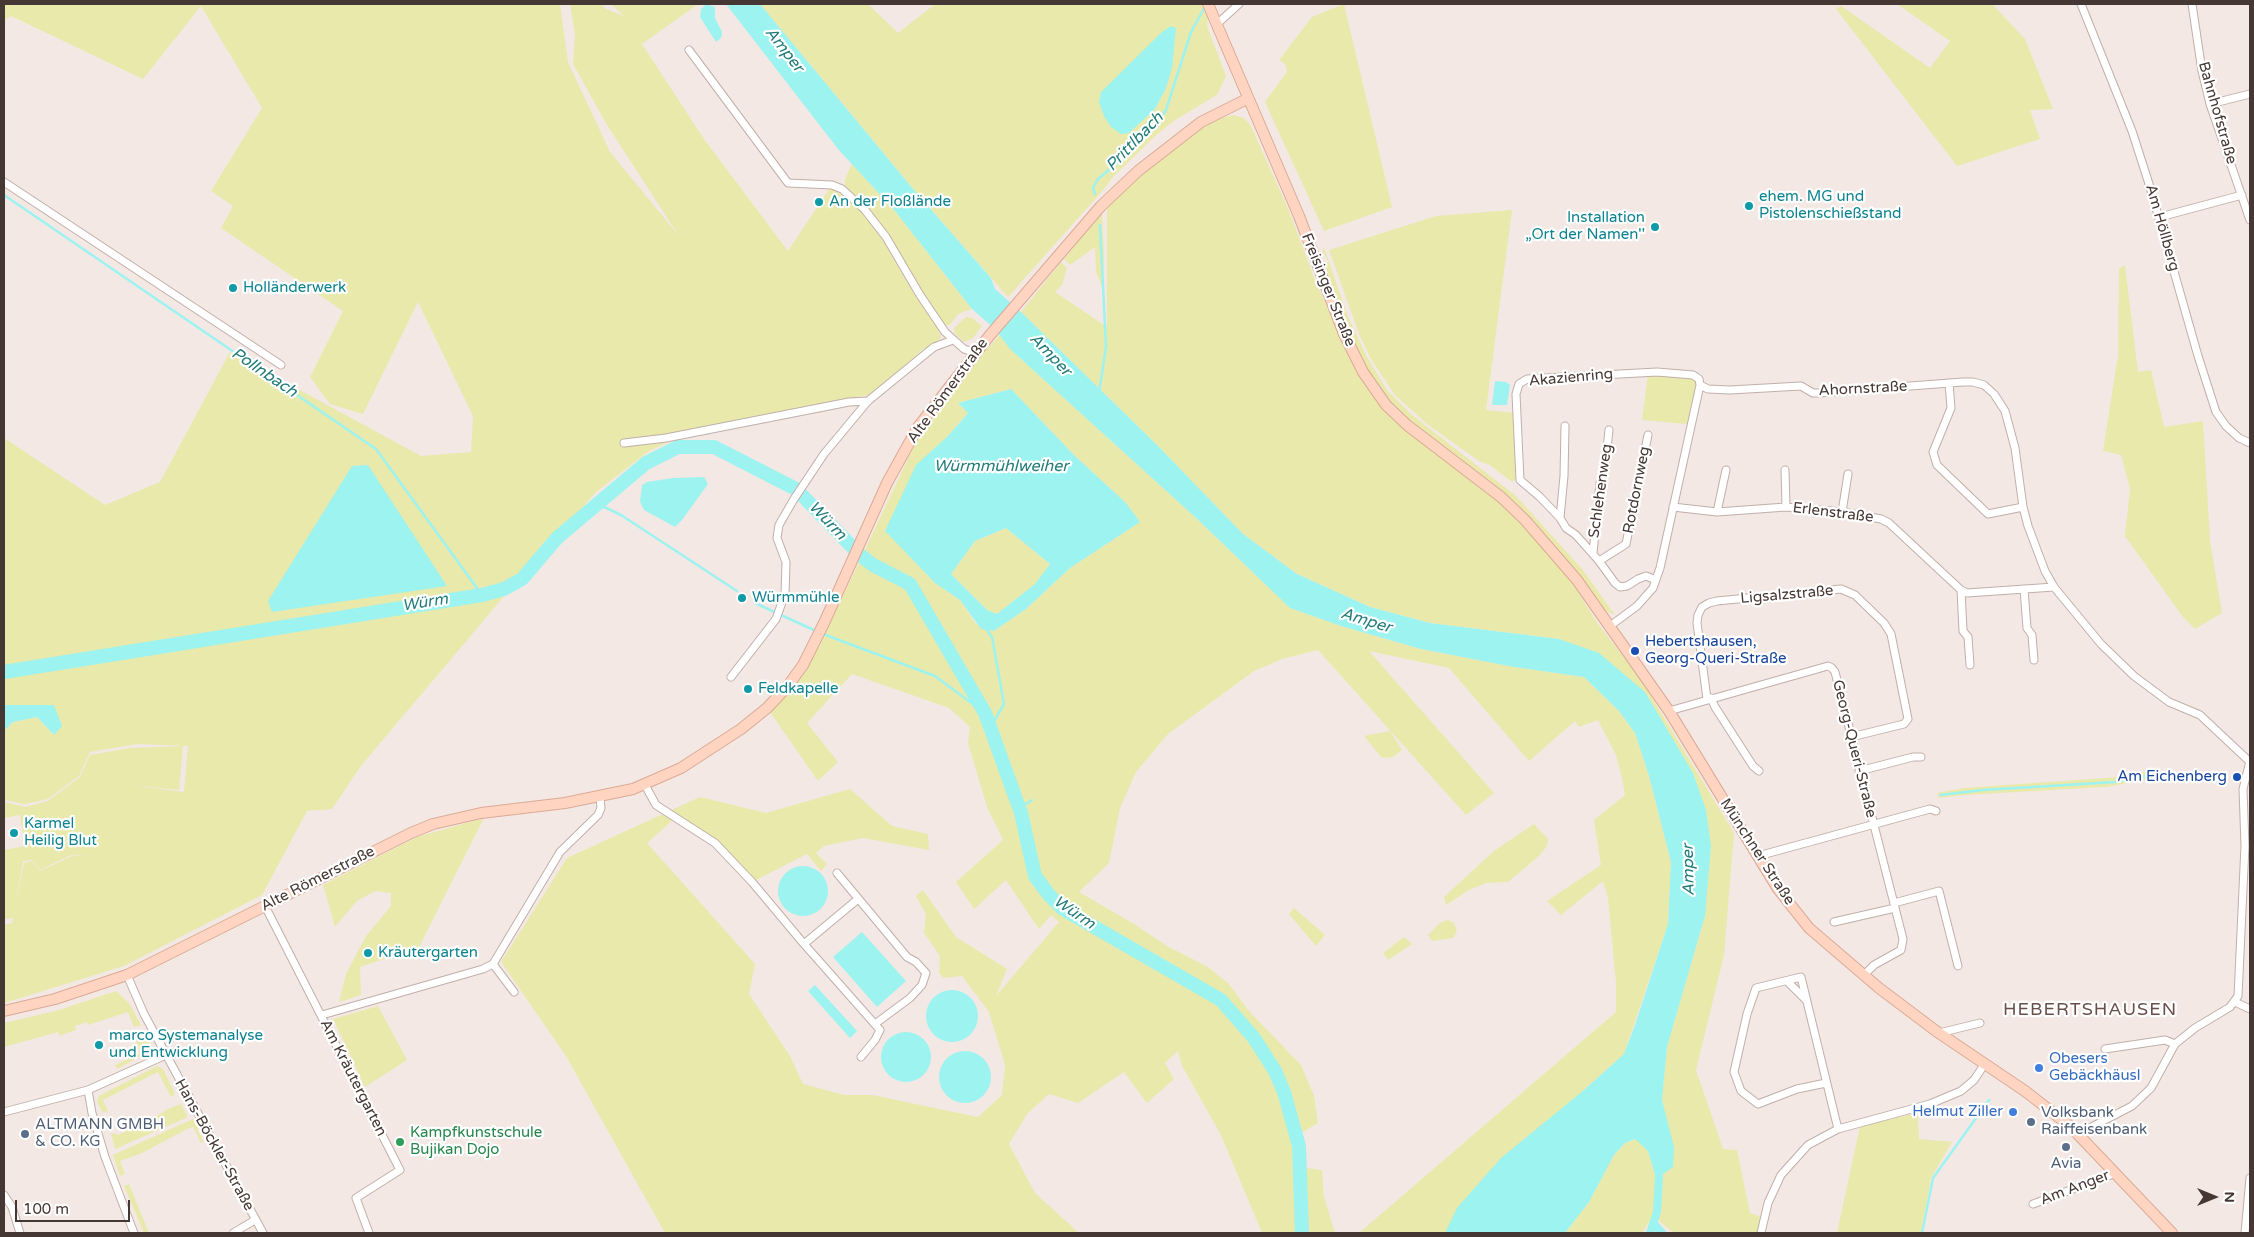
<!DOCTYPE html>
<html>
<head>
<meta charset="utf-8">
<style>
	body { margin:0 }
	#map { position:relative; width:2254px; height:1237px; overflow:hidden; background:#f3e8e4; font-family:"Varela Round",sans-serif }
	canvas { display:block }
	.frame { position:absolute; inset:0; border:5px solid #453734; pointer-events:none }
	.north { position:absolute; left:2189px; top:1172px; width:50px; height:50px; -webkit-text-stroke:4px #fff; paint-order:stroke; rotate:90deg; font-size:14px; font-weight:700; line-height:20px; text-align:center; color:#453734 }
	.north::after { content:''; display:block; margin:auto; width:18px; height:22px; background:#453734; clip-path:polygon(50% 0,100% 100%,50% 72%,0 100%) }
	.scale { position:absolute; left:15px; top:1200px; width:115px; height:22px; box-sizing:border-box; border:2px solid #453734; border-top:0; padding-left:6px; font-size:15px; line-height:18px; white-space:nowrap; color:#453734; -webkit-text-stroke:4px #fff; paint-order:stroke }
</style>
</head>
<body>
<div id="map">
<canvas width="2254" height="1237"></canvas>
<div class="frame"></div>
<div class="north">N</div>
<div class="scale">100 m</div>
</div>
<script>
const g = document.querySelector('canvas').getContext('2d');
g.lineJoin = 'round';
function fill(path, color) { g.fillStyle = color; g.fill(path, 'evenodd'); }
const toPath = rows => new Path2D(rows.map(r => 'M' + r).join(''));
function strokePath(path, color, width, dash) { g.strokeStyle = color; g.lineWidth = width; g.lineCap = dash ? 'butt' : 'round'; g.setLineDash(dash || []); g.stroke(path); }
function drawText(font, color, halo, rows, align = 'center') {
  g.font = font + ' "Varela Round",sans-serif'; g.lineWidth = 4.5; g.setLineDash([]); g.textBaseline = 'middle'; g.strokeStyle = halo; g.fillStyle = color; for (const [text, x, y, turn = 0] of rows) {
    g.save(); g.translate(x, y); g.rotate((+turn || 0) * Math.PI / 180); g.textAlign = isNaN(turn) ? turn : align; if (halo) g.strokeText(text, 0, 0); g.fillText(text, 0, 0); g.restore();
  }
}
fill(toPath([
	[4,4,560,4,568,62,610,152,679,236,607,125,573,64,575,35,570,4,601,4,606,9,624,16,611,4,698,4,642,44,704,139,788,251,830,188,840,193,863,213,882,239,916,297,938,328,941,337,935,344,923,349,873,394,699,428,649,451,596,492,511,588,360,767,332,809,307,811,262,895,124,966,4,1003,4,925,12,923,13,918,4,919,4,850,25,846,20,815,4,818,4,802,25,807,48,801,80,777,90,755,130,748,183,746,179,790,129,785,184,792,188,746,137,744,90,752,79,776,48,799,25,804,4,800,4,731,13,722,37,717,54,735,54,705,4,705,4,438,105,505,160,482,230,352,421,456,471,452,473,416,418,302,363,414,330,404,310,377,343,311,221,228,233,206,211,191,262,108,201,6,143,79,11,16,4,21],
	[71,855,86,856,72,856,40,871,32,861,24,863,15,907,23,861,32,860,40,870],
	[760,4,868,4,898,33,935,4,1201,4,1208,17,1207,26,1226,76,1217,95,1175,120,1155,136,1112,178,1104,189,1008,297,914,190],
	[1166,88,1155,108,1129,132],
	[1344,4,1392,207,1324,231,1265,102,1287,72,1285,64,1279,60,1312,17],
	[1897,4,1992,4,2025,39,2053,109,2030,110,2040,139,1957,166,1836,9,1841,6,1930,68,1950,41],
	[1233,115,1244,118,1251,126,1289,211,1315,280,1358,375,1391,417,1502,503,1571,581,1598,624,1640,678,1734,833,1724,955,1696,1070,1723,1149,1737,1150,1750,1213,1767,1219,1764,1233,1674,1233,1653,1216,1642,1233,1565,1233,1589,1202,1614,1155,1625,1143,1636,1139,1648,1151,1655,1175,1673,1147,1662,1100,1664,1076,1667,1047,1705,916,1706,810,1559,639,1430,623,1370,607,1297,574,1243,534,1159,447,1021,312,1061,262,1067,268,1062,285,1055,292,1107,327,1107,208,1141,174,1187,138,1215,120],
	[852,164,895,211,972,309,958,314,950,325,945,325,923,293,888,233,868,207,845,186,845,179],
	[1512,210,1486,410,1515,413,1516,479,1512,482,1490,465,1479,461,1427,424,1395,395,1371,359,1359,334,1329,250,1436,216],
	[1102,213,1104,256,1103,289,1096,272,1095,247,1070,265,1064,259],
	[1324,247,1348,317,1367,357,1387,390,1412,415,1516,496,1582,569,1615,615,1606,611,1563,555,1517,505,1490,481,1412,424,1389,402,1368,372,1351,338,1329,282,1325,263,1328,262,1324,253,1322,253],
	[2125,265,2138,372,2151,370,2164,427,2203,421,2210,541,2222,613,2195,629,2183,617,2125,536,2130,489,2121,455,2103,451,2118,355,2119,269],
	[966,317,972,318,982,326,973,338,964,342,954,333,954,328],
	[1000,335,1010,349,1195,517,1290,608,1341,626,1421,649,1514,667,1584,677,1619,711,1635,733,1649,776,1671,862,1668,924,1624,1054,1584,1090,1445,1233,1359,1233,1616,1012,1616,983,1608,898,1603,881,1561,915,1547,901,1601,865,1594,820,1625,795,1622,778,1616,755,1598,720,1579,727,1575,721,1529,761,1449,668,1369,651,1494,793,1466,815,1318,650,1282,659,1254,671,1168,734,1136,772,1120,808,1109,863,1079,892,1134,924,1167,946,1208,967,1229,984,1248,1010,1301,1065,1314,1096,1318,1123,1296,1136,1299,1146,1299,1167,1322,1170,1324,1197,1335,1233,1262,1233,1221,1135,1182,1066,1178,1051,1165,1063,1174,1079,1147,1103,1124,1072,1078,1103,1049,1094,1027,1114,1009,1144,1035,1193,1079,1233,665,1233,566,1056,501,962,567,858,700,797,766,813,850,789,892,826,928,834,929,850,863,838,824,846,816,853,827,864,821,871,807,854,752,882,715,843,675,818,647,843,755,964,749,994,790,1056,803,1084,844,1095,872,1095,978,1117,1002,1095,1005,1065,989,1012,962,976,943,978,939,973,940,956,924,933,926,914,916,896,923,890,956,937,1007,969,996,996,1059,922,1051,915,1039,929,1006,880,974,909,956,882,1003,840,987,807,968,743,970,727,949,708,852,674,807,723,838,762,818,781,770,712,819,647,915,444,966,371],
	[1011,389,1074,455,1126,503,1140,522,1070,568,1026,609,994,631,976,624,960,600,935,583,885,530,948,436,968,413,958,403],
	[1648,375,1691,378,1694,380,1696,384,1687,424,1642,420],
	[1006,528,1050,564,1035,584,997,614,987,610,951,574,975,541],
	[1390,731,1402,750,1393,757,1382,758,1364,736],
	[2157,769,2151,779,2105,787,1964,795,1939,798,1937,793,1964,788,2119,777],
	[484,818,419,947,360,967,361,995,339,1002,346,974,366,936,391,906,391,893,375,891,357,901,335,927,323,885,417,837],
	[1534,824,1548,839,1547,846,1539,856,1508,882,1486,883,1469,890,1446,905,1444,897,1494,851],
	[1294,908,1325,935,1316,946,1289,914],
	[1448,920,1454,923,1457,931,1453,938,1432,941,1428,935,1440,923],
	[1404,937,1412,944,1388,960,1383,953],
	[116,991,129,1003,141,1025,134,1027,128,1012,88,1025,87,1022,75,1026,76,1030,59,1036,58,1032,4,1047,4,1023,59,1010],
	[378,1006,407,1060,365,1087,333,1019],
	[144,1031,150,1044,150,1051,117,1069,115,1065,140,1053,134,1033],
	[157,1066,163,1069,175,1094,171,1097,158,1072,103,1100,108,1111,103,1113,97,1102,99,1096],
	[181,1104,187,1115,186,1118,115,1149,111,1133,120,1135,121,1132,123,1133,145,1120,147,1121,155,1115,157,1116,168,1109],
	[1918,1113,1919,1139,1952,1142,1931,1178,1921,1233,1837,1233,1860,1126],
	[193,1119,199,1128,197,1129,204,1142,201,1143,193,1127,187,1129,142,1153,120,1161,125,1174,120,1176,113,1155],
	[129,1184,149,1233,144,1233,124,1186]
]), '#e9e9ab');
fill(toPath([
	[706,4,715,7,715,18,722,32,721,38,716,42,700,17,701,9],
	[726,4,760,4,914,190,991,278,995,289,1021,312,1159,447,1243,534,1297,574,1370,607,1430,623,1559,639,1599,653,1645,692,1693,773,1706,810,1711,846,1705,916,1667,1047,1662,1100,1674,1147,1673,1167,1659,1177,1655,1175,1648,1151,1635,1139,1625,1143,1614,1155,1589,1202,1565,1233,1445,1233,1457,1208,1501,1158,1584,1090,1624,1054,1635,1025,1668,924,1671,862,1649,776,1635,733,1619,711,1584,677,1514,667,1421,649,1341,626,1290,608,1195,517,1010,349,995,329,972,309,895,211,838,149],
	[1171,26,1176,28,1172,68,1166,88,1155,109,1129,133,1121,134,1111,127,1104,116,1099,102,1101,92,1162,32],
	[1495,381,1506,382,1510,385,1507,405,1492,405],
	[1011,389,1074,455,1126,503,1140,522,1070,568,1026,609,994,631,981,629,960,600,935,583,885,531,916,465,948,436,968,413,958,403],
	[1006,528,1050,564,1035,584,997,614,987,610,951,574,975,541],
	[368,465,447,586,272,612,268,601,352,466],
	[704,477,708,484,682,520,675,527,644,510,640,502,642,485,647,482,673,478],
	[4,705,54,705,62,726,54,735,37,717,13,722,4,731],
	'778 891a25 25 0 1 1 50 0a25 25 0 1 1-50 0Z',
	[862,932,906,981,877,1007,833,957],
	[815,985,857,1031,850,1038,808,991],
	'926 1016a26 26 0 1 1 52 0a26 26 0 1 1-52 0Z',
	'881 1057a25 25 0 1 1 50 0a25 25 0 1 1-50 0Z',
	'939 1077a26 26 0 1 1 52 0a26 26 0 1 1-52 0Z'
]), '#9df3f0');
strokePath(toPath([
	[1095,194,1093,188,1097,180,1125,156,1157,124,1166,110,1191,32,1206,5],
	[4,195,376,449,482,595],
	[1099,393,1106,347,1100,225],
	[598,504,621,515,737,591],
	[755,603,818,632],
	[987,630,992,637,1004,704,990,728],
	[823,634,935,676,985,713],
	[1940,795,1983,790,2115,782,2151,775],
	[1019,808,1032,800],
	[1922,1233,1933,1178,1989,1100]
]), '#9df3f0', 2.5);
strokePath(toPath([
	[1654,1224,1662,1233],
	[1650,1233,1657,1212,1659,1177]
]), '#9df3f0', 8);
strokePath(toPath([
	[4,672,482,595,504,589,522,579,557,538,646,463,678,447,714,447,796,489,860,555,873,565,910,584,985,713,1021,813,1035,876,1049,895,1063,909,1221,1000,1254,1038,1275,1071,1284,1092,1299,1146,1302,1233]
]), '#9df3f0', 14);
const minor = toPath([
	[2081,4,2132,131,2150,187,2198,356,2216,412,2226,426,2239,438,2250,443],
	[2192,4,2202,71,2210,104,2250,220],
	[1217,24,1239,4],
	[689,50,788,183,832,185,842,189,865,210,886,237,920,295,945,332,964,349,976,353],
	[2210,104,2250,94],
	[4,182,281,365],
	[2160,217,2242,195],
	[1949,383,1951,408,1933,452,1937,465,1988,514,2023,507],
	[1700,385,1708,389,1730,390,1801,386,1813,393,1819,393,1963,382,1973,382,1984,385,1994,394,2005,411,2015,448,2023,507,2028,526,2045,571,2054,587,2101,644,2134,676,2169,702,2200,715,2250,762],
	[624,443,666,438,849,402,868,401],
	[1785,470,1786,507],
	[1673,507,1717,512,1786,507,1842,512,1881,519,1889,523,1961,590,1967,593,2054,587],
	[1717,512,1726,470],
	[1842,512,1848,474],
	[1560,518,1564,476,1565,426],
	[1593,553,1600,483,1604,475,1609,430],
	[1599,561,1626,544,1648,435],
	[2024,589,2027,628,2032,635,2034,660],
	[1961,590,1963,631,1968,637,1970,665],
	[1610,626,1637,606,1653,588,1660,568,1700,385,1699,379,1693,375,1657,372,1527,379,1519,384,1516,394,1520,480,1540,497,1560,518,1566,528,1576,535,1599,561,1615,583,1620,587,1627,586,1638,579,1646,576,1656,580],
	[731,677,776,619,785,594,786,562,777,538,779,525,794,499,824,454,868,401,934,347,953,340],
	[1711,698,1715,707,1753,766,1759,771],
	[1707,699,1697,623,1698,615,1702,607,1709,603,1717,601,1841,589,1855,595,1884,623,1891,634,1908,719,1904,724,1851,737],
	[1669,711,1828,666,1832,668,1835,672,1903,939,1901,950,1874,965,1864,975],
	[1859,771,1913,757,1921,757],
	[645,785,656,805,715,843,752,882,804,944,880,1030,875,1040,861,1057],
	[1758,856,1930,809,1936,811],
	[837,873,907,957,916,962,926,973,922,985,910,998,875,1024],
	[1894,903,1939,891,1958,966],
	[265,906,400,1170,356,1198,369,1233],
	[1834,922,1895,908],
	[804,944,858,899],
	[493,964,514,992],
	[127,975,144,1014,263,1233],
	[1787,981,1806,1000],
	[2235,1002,2250,1009],
	[322,1015,483,969,493,964,560,852,598,815,601,808,600,797],
	[1939,1033,1980,1023],
	[2105,1049,2165,1040,2175,1044],
	[1826,1083,1797,1089,1758,1104,1741,1091,1734,1072,1747,1014,1756,988,1801,977,1838,1129],
	[88,1090,92,1113,105,1157,134,1233],
	[4,1112,88,1090,166,1055],
	[2078,1134,2132,1106,2151,1088,2175,1044,2195,1028,2230,1007,2238,996,2245,846,2243,789,2250,761],
	[4,1195,12,1207,20,1233],
	[2033,1204,2116,1173],
	[233,1233,255,1220],
	[1761,1233,1768,1203,1781,1175,1808,1145,1838,1129,1930,1104,1961,1091,1974,1080,1984,1065],
	[2245,1233,2250,1178]
]);
const secondary = toPath([
	[1208,4,1299,216,1344,334,1363,372,1386,405,1407,425,1501,497,1525,520,1577,580,1669,711,1778,889,1809,928,1879,988,1936,1031,2025,1091,2070,1126,2172,1233],
	[4,1011,55,999,127,975,411,833,433,824,481,813,565,803,633,789,681,768,741,729,767,708,787,687,803,665,824,623,887,483,918,427,990,335,1101,206,1138,171,1201,122,1247,99]
]);
strokePath(minor, '#c2afa9', 9);
strokePath(secondary, '#dbaa96', 12);
strokePath(minor, '#fff', 7);
strokePath(secondary, '#ffd5c2', 10);
for (const [x, y, r, color] of [
	[819,202,5,"#0f9aa8"],
	[1749,206,5,"#0f9aa8"],
	[1655,227,5,"#0f9aa8"],
	[233,288,5,"#0f9aa8"],
	[742,598,5,"#0f9aa8"],
	[1635,651,5,"#1a4fb4"],
	[748,689,5,"#0f9aa8"],
	[2237,777,5,"#1a4fb4"],
	[14,833,5,"#0f9aa8"],
	[368,953,5,"#0f9aa8"],
	[99,1045,5,"#0f9aa8"],
	[2039,1068,5,"#3f7fe0"],
	[2013,1112,5,"#3f7fe0"],
	[2031,1122,5,"#5c6f8a"],
	[25,1134,5,"#5c6f8a"],
	[400,1142,5,"#2e9e5b"],
	[2066,1147,5,"#5c6f8a"]
]) { const dot = new Path2D(); dot.arc(x, y, r, 0, 2 * Math.PI); g.fillStyle = color; g.fill(dot); strokePath(dot, '#fff', 2); }
drawText('15px', '#453734', '#fff', [
	["Bahnhofstraße",2217,113,74],
	["Am Höllberg",2162,228,74],
	["Freisinger Straße",1328,290,68],
	["Akazienring",1571,378,-5],
	["Ahornstraße",1863,389,-3],
	["Alte Römerstraße",948,391,-54],
	["Rotdornweg",1637,490,-79],
	["Schlehenweg",1601,491,-82],
	["Erlenstraße",1833,513,7],
	["Ligsalzstraße",1787,595,-5],
	["Georg-Queri-Straße",1854,749,76],
	["Münchner Straße",1757,852,57],
	["Alte Römerstraße",318,879,-27],
	["Am Kräutergarten",353,1078,63],
	["Hans-Böckler-Straße",214,1145,61],
	["Am Anger",2075,1188,-21]
]);
drawText('15px', '#0d838f', '#fff', [
	["ehem. MG und",1759,197],
	["Pistolenschießstand",1759,214],
	["An der Floßlände",829,202],
	["Installation",1645,218,"right"],
	["„Ort der Namen''",1645,235,"right"],
	["Holländerwerk",243,288],
	["Würmmühle",752,598],
	["Feldkapelle",758,689],
	["Karmel",24,824],
	["Heilig Blut",24,841],
	["Kräutergarten",378,953],
	["marco Systemanalyse",109,1036],
	["und Entwicklung",109,1053]
], 'left');
drawText('15px', '#164399', '#fff', [
	["Hebertshausen,",1645,642],
	["Georg-Queri-Straße",1645,659],
	["Am Eichenberg",2227,777,"right"]
], 'left');
drawText('15px', '#366cbe', '#fff', [
	["Obesers",2049,1059],
	["Gebäckhäusl",2049,1076],
	["Helmut Ziller",2003,1112,"right"]
], 'left');
drawText('15px', '#4e5e75', '#fff', [
	["Volksbank",2041,1113],
	["Raiffeisenbank",2041,1130],
	["ALTMANN GMBH",35,1125],
	["& CO. KG",35,1142],
	["Avia",2066,1164,"center"]
], 'left');
drawText('15px', '#27864d', '#fff', [
	["Kampfkunstschule",410,1133],
	["Bujikan Dojo",410,1150]
], 'left');
drawText('italic 16px', '#217c7a', '#fff', [
	["Amper",784,50,52],
	["Prittlbach",1135,142,-46],
	["Amper",1050,355,46],
	["Pollnbach",264,373,34],
	["Würmmühlweiher",1001,467],
	["Würm",827,521,46],
	["Würm",425,603,-9],
	["Amper",1366,621,17],
	["Amper",1689,870,-91],
	["Würm",1074,913,34]
]);
g.letterSpacing = '1px';
drawText('18px', '#684f4a', '#fff', [
	["HEBERTSHAUSEN",2090,1010]
]);
g.letterSpacing = '0px';
</script>
</body>
</html>
